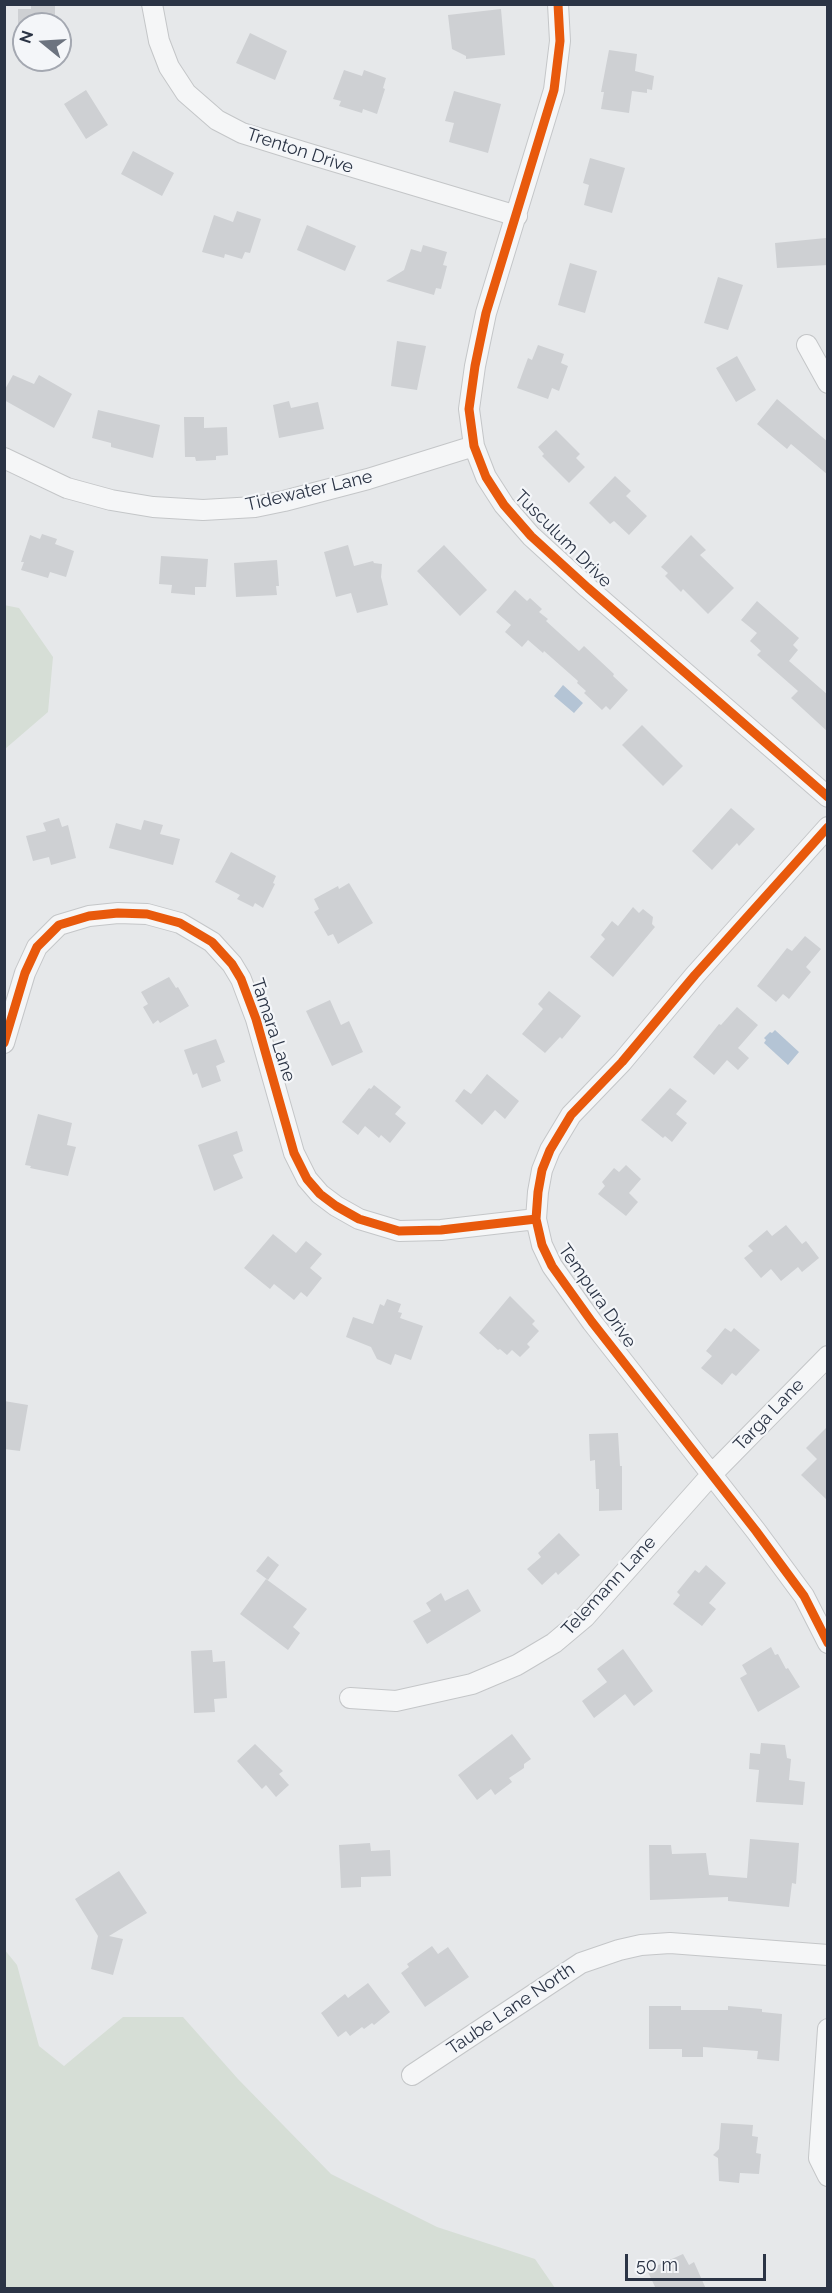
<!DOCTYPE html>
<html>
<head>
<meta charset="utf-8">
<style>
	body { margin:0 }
	#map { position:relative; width:832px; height:2293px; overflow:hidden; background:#e6e8ea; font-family:Raleway,sans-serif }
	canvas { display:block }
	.frame { position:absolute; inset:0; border:6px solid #2b3445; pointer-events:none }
	.north { position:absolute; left:12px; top:12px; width:60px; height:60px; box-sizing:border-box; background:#f4f6f9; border:2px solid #a4a8b1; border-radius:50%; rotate:288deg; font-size:16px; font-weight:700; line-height:24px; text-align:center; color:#2b3445 }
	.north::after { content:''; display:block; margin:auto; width:21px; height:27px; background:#6c737f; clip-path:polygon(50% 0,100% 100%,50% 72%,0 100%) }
	.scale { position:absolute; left:625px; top:2254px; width:141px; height:27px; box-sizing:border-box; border:3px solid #2b3445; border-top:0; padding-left:8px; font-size:18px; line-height:21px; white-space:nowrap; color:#2b3445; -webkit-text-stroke:4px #f4f6f9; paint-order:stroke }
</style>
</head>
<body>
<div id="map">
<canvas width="832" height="2293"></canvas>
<div class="frame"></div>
<div class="north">N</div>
<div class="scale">50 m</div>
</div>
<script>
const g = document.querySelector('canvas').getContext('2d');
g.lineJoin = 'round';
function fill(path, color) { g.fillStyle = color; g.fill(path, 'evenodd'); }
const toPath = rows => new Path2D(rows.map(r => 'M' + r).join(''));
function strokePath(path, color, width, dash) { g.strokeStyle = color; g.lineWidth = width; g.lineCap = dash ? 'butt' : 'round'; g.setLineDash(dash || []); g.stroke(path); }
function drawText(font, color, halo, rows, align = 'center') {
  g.font = font + ' Raleway,sans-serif'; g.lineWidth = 4.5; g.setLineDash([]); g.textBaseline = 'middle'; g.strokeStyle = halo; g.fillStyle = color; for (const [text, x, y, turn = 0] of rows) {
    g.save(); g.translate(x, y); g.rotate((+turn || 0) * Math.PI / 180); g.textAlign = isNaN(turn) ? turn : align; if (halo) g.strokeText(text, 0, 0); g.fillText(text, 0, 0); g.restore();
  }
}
fill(toPath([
	[4,605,19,608,53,657,48,712,5,749],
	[4,1949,17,1965,39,2046,64,2066,123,2017,183,2017,238,2079,331,2174,437,2227,535,2259,555,2288,5,2288]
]), '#d6ded6');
fill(toPath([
	[563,685,583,703,574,713,554,696],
	[775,1030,799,1052,788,1065,764,1043,766,1040,764,1038,770,1032,772,1033]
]), '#b4c4d5');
fill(toPath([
	[31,4,55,4,55,24,18,24,18,9,31,9],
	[501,9,505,55,466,59,466,56,452,49,448,15],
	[250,33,287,51,275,80,236,63],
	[609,50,637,54,635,71,654,76,652,90,647,89,647,93,632,91,629,113,601,109,604,92,601,92],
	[344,70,362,76,364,70,386,78,383,88,385,89,377,114,363,109,362,113,339,106,341,101,333,99],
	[86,90,108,125,86,139,64,104],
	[454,91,501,104,488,153,449,142,454,123,445,121],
	[133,151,174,173,162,196,121,174],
	[590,158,625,168,612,213,584,205,589,185,583,183],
	[237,211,261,219,250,253,245,252,242,259,225,254,224,258,202,252,214,215,233,222],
	[307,225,356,246,345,271,297,250],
	[826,238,828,265,777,268,775,243],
	[423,245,447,252,443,265,447,266,441,289,436,288,434,295,386,281,404,270,411,249,421,252],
	[570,263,597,271,585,313,558,305],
	[718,277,743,285,728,330,704,323],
	[397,341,426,346,417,390,391,386],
	[538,345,564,354,561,363,568,366,559,391,552,388,548,399,517,388,528,358,532,360],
	[737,356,756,390,736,402,716,368],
	[13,375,34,384,39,375,72,394,54,428,4,400,4,391],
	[777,399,828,442,828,475,791,444,787,449,757,424],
	[289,401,291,408,318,402,324,429,279,438,273,405],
	[98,410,160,425,153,458,111,447,111,443,92,438],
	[184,417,204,417,204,428,227,427,228,455,216,456,216,460,196,461,195,457,185,457],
	[556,430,580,454,576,458,585,467,569,483,542,456,544,454,538,447],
	[615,476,631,491,626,496,647,516,629,535,614,521,610,524,589,503],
	[42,534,57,539,55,544,74,551,66,577,50,572,48,578,21,570,24,562,21,562,30,535,40,539],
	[691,535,706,550,700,555,734,588,708,614,683,589,681,592,665,576,668,573,661,567],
	[348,545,354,566,373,561,374,563,382,564,381,577,388,605,357,613,351,593,336,597,324,552],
	[444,545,487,590,460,616,417,571],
	[161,556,208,559,206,587,195,587,195,595,171,593,172,585,159,584],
	[277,560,279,586,276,586,277,595,236,597,234,563],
	[515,590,527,601,530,598,542,609,539,612,548,619,546,621,579,651,584,646,614,674,613,676,628,690,610,710,606,706,602,710,584,693,586,691,577,683,578,681,544,651,543,653,528,640,522,647,505,632,511,625,496,612],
	[757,601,799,638,793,645,798,650,789,661,828,695,828,732,791,698,798,691,757,655,761,651,750,641,757,633,741,620],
	[642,725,683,766,663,786,622,745],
	[731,808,755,829,739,846,737,843,712,870,692,851],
	[59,818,62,827,68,825,76,858,51,865,49,857,33,861,26,836,46,831,43,823],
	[144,820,163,825,160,834,180,839,173,865,109,848,116,823,141,830],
	[231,852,276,876,273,883,275,884,263,908,255,903,253,907,237,899,240,895,215,882],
	[349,883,373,923,338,944,333,934,328,936,314,912,319,909,314,899,338,886,339,889],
	[633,907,639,913,643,909,653,917,652,924,655,927,613,977,590,957,605,939,601,935,612,921,618,926],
	[805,936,821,949,806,967,811,972,789,999,783,994,776,1002,757,986,787,948,792,951],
	[169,977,176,988,178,987,189,1006,160,1023,158,1020,153,1024,143,1007,148,1004,141,992],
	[549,991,581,1016,562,1039,560,1037,545,1053,522,1034,543,1009,538,1004],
	[330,1000,341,1025,349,1021,363,1052,332,1066,306,1011],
	[737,1007,758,1025,738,1048,749,1058,738,1070,727,1060,714,1075,693,1057,719,1024,721,1025],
	[216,1039,225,1062,216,1066,221,1081,202,1088,197,1073,193,1075,184,1050],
	[487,1074,519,1101,505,1119,495,1110,482,1125,455,1101,464,1089,471,1094],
	[374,1085,401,1107,395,1114,406,1123,390,1143,381,1135,379,1138,365,1126,358,1135,342,1122,369,1088,371,1089],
	[670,1088,687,1101,676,1114,687,1123,672,1142,665,1136,663,1138,641,1120],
	[38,1114,72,1123,67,1145,76,1147,68,1176,30,1168,31,1166,25,1165],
	[237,1131,243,1151,233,1155,243,1178,214,1191,198,1145],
	[626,1165,641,1179,629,1193,638,1202,626,1216,598,1194,605,1186,602,1182,614,1168,619,1172],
	[786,1225,802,1244,806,1241,819,1258,802,1272,798,1267,781,1281,771,1269,761,1278,744,1258,753,1251,748,1246,767,1230,772,1236],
	[273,1234,296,1253,306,1241,322,1254,310,1268,322,1278,307,1297,301,1292,294,1300,274,1284,270,1289,244,1268],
	[510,1296,535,1321,532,1324,539,1331,527,1344,530,1347,520,1357,512,1350,507,1355,500,1349,498,1350,479,1333],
	[387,1299,401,1304,398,1312,402,1313,400,1318,423,1326,411,1360,395,1354,391,1365,377,1359,371,1347,346,1337,353,1317,373,1324,380,1304,384,1306],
	[725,1328,731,1332,734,1328,760,1350,736,1376,732,1373,722,1385,701,1368,712,1356,706,1351],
	[4,1401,28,1405,20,1451,4,1449],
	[828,1426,828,1501,801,1475,817,1459,806,1448],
	[618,1433,620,1466,622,1466,622,1510,599,1511,599,1489,596,1489,595,1460,590,1461,589,1434],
	[559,1533,580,1555,558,1575,556,1572,542,1585,527,1569,541,1557,538,1553],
	[268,1556,279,1565,268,1580,256,1571],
	[706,1565,726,1583,709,1603,716,1609,702,1626,673,1604,680,1595,677,1592,695,1570,699,1573],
	[266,1579,307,1609,293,1627,300,1633,288,1650,240,1614],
	[468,1589,481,1611,427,1644,413,1621,431,1611,426,1603,441,1593,445,1601],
	[771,1647,775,1655,778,1654,786,1669,788,1668,800,1687,758,1712,740,1678,747,1674,742,1665],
	[623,1649,653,1691,634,1706,625,1694,594,1718,582,1701,607,1682,597,1669],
	[212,1650,213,1662,225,1661,227,1698,214,1699,215,1712,194,1713,191,1651],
	[512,1734,531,1759,524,1764,524,1768,509,1778,512,1782,495,1795,491,1789,477,1800,458,1775],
	[761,1743,785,1745,787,1758,791,1759,789,1780,805,1782,803,1805,756,1802,759,1770,749,1769,750,1753,760,1754],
	[255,1744,283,1771,279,1774,289,1785,276,1797,266,1785,262,1789,237,1761],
	[750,1839,799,1843,796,1884,792,1883,789,1907,728,1901,728,1897,650,1900,649,1845,671,1845,672,1854,706,1853,709,1875,747,1878],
	[370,1843,371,1851,390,1850,391,1876,361,1877,361,1887,341,1888,339,1845],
	[119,1871,147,1913,109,1936,123,1939,113,1975,91,1969,98,1936,75,1899],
	[432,1946,438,1954,448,1947,469,1977,425,2007,401,1973,409,1967,407,1964],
	[368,1983,390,2012,374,2025,372,2023,364,2029,362,2027,350,2036,346,2031,338,2037,321,2013,345,1994,348,1998],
	[649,2006,681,2006,681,2010,728,2010,728,2006,762,2009,762,2012,782,2014,779,2061,757,2059,758,2051,703,2047,703,2057,682,2057,682,2049,649,2049],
	[721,2123,753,2125,752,2136,758,2137,756,2153,761,2154,759,2174,740,2173,739,2183,719,2181,718,2158,713,2155,719,2149],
	[683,2254,689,2265,694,2262,706,2289,656,2289,647,2270]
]), '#ced0d3');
const minor = toPath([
	[152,4,159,41,169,67,186,93,217,120,242,133,303,152,517,216],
	[558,4,560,41,554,90,486,313,475,366,469,409,474,446,486,477,504,505,531,536,588,588,828,797],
	[807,345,828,383],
	[4,458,67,488,111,500,153,507,203,510,255,507,284,501,368,479,474,446],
	[828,827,695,975,622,1062,571,1115,550,1150,542,1170,538,1192,536,1219,542,1245,552,1266,592,1322,756,1531,804,1596,828,1643],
	[4,1043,25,973,37,947,59,925,89,916,118,913,147,914,180,923,212,942,232,964,241,979,256,1019,294,1153,307,1179,320,1194,336,1206,359,1219,399,1231,441,1230,536,1219],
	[350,1698,396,1701,472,1684,517,1665,554,1643,585,1617,712,1474,828,1356],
	[828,2029,819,2158,828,2176],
	[412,2075,581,1963,619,1950,641,1945,670,1943,828,1955]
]);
strokePath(minor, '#c4c6c8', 22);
strokePath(minor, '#f5f6f7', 20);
strokePath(toPath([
	[558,4,560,41,554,90,486,313,475,366,469,409,474,446,486,477,504,505,531,536,588,588,828,797],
	[828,827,695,975,622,1062,571,1115,550,1150,542,1170,538,1192,536,1219,542,1245,552,1266,592,1322,756,1531,804,1596,828,1643],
	[4,1043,25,973,37,947,59,925,89,916,118,913,147,914,180,923,212,942,232,964,241,979,256,1019,294,1153,307,1179,320,1194,336,1206,359,1219,399,1231,441,1230,536,1219]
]), '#e8590c', 9);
drawText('18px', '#2b3445', '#f4f6f9', [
	["Trenton Drive",300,151,18],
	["Tidewater Lane",309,491,-13],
	["Tusculum Drive",563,539,45],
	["Tamara Lane",273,1030,72],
	["Tempura Drive",597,1296,55],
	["Targa Lane",769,1415,-46],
	["Telemann Lane",609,1586,-47],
	["Taube Lane North",511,2009,-34]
]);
</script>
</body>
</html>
